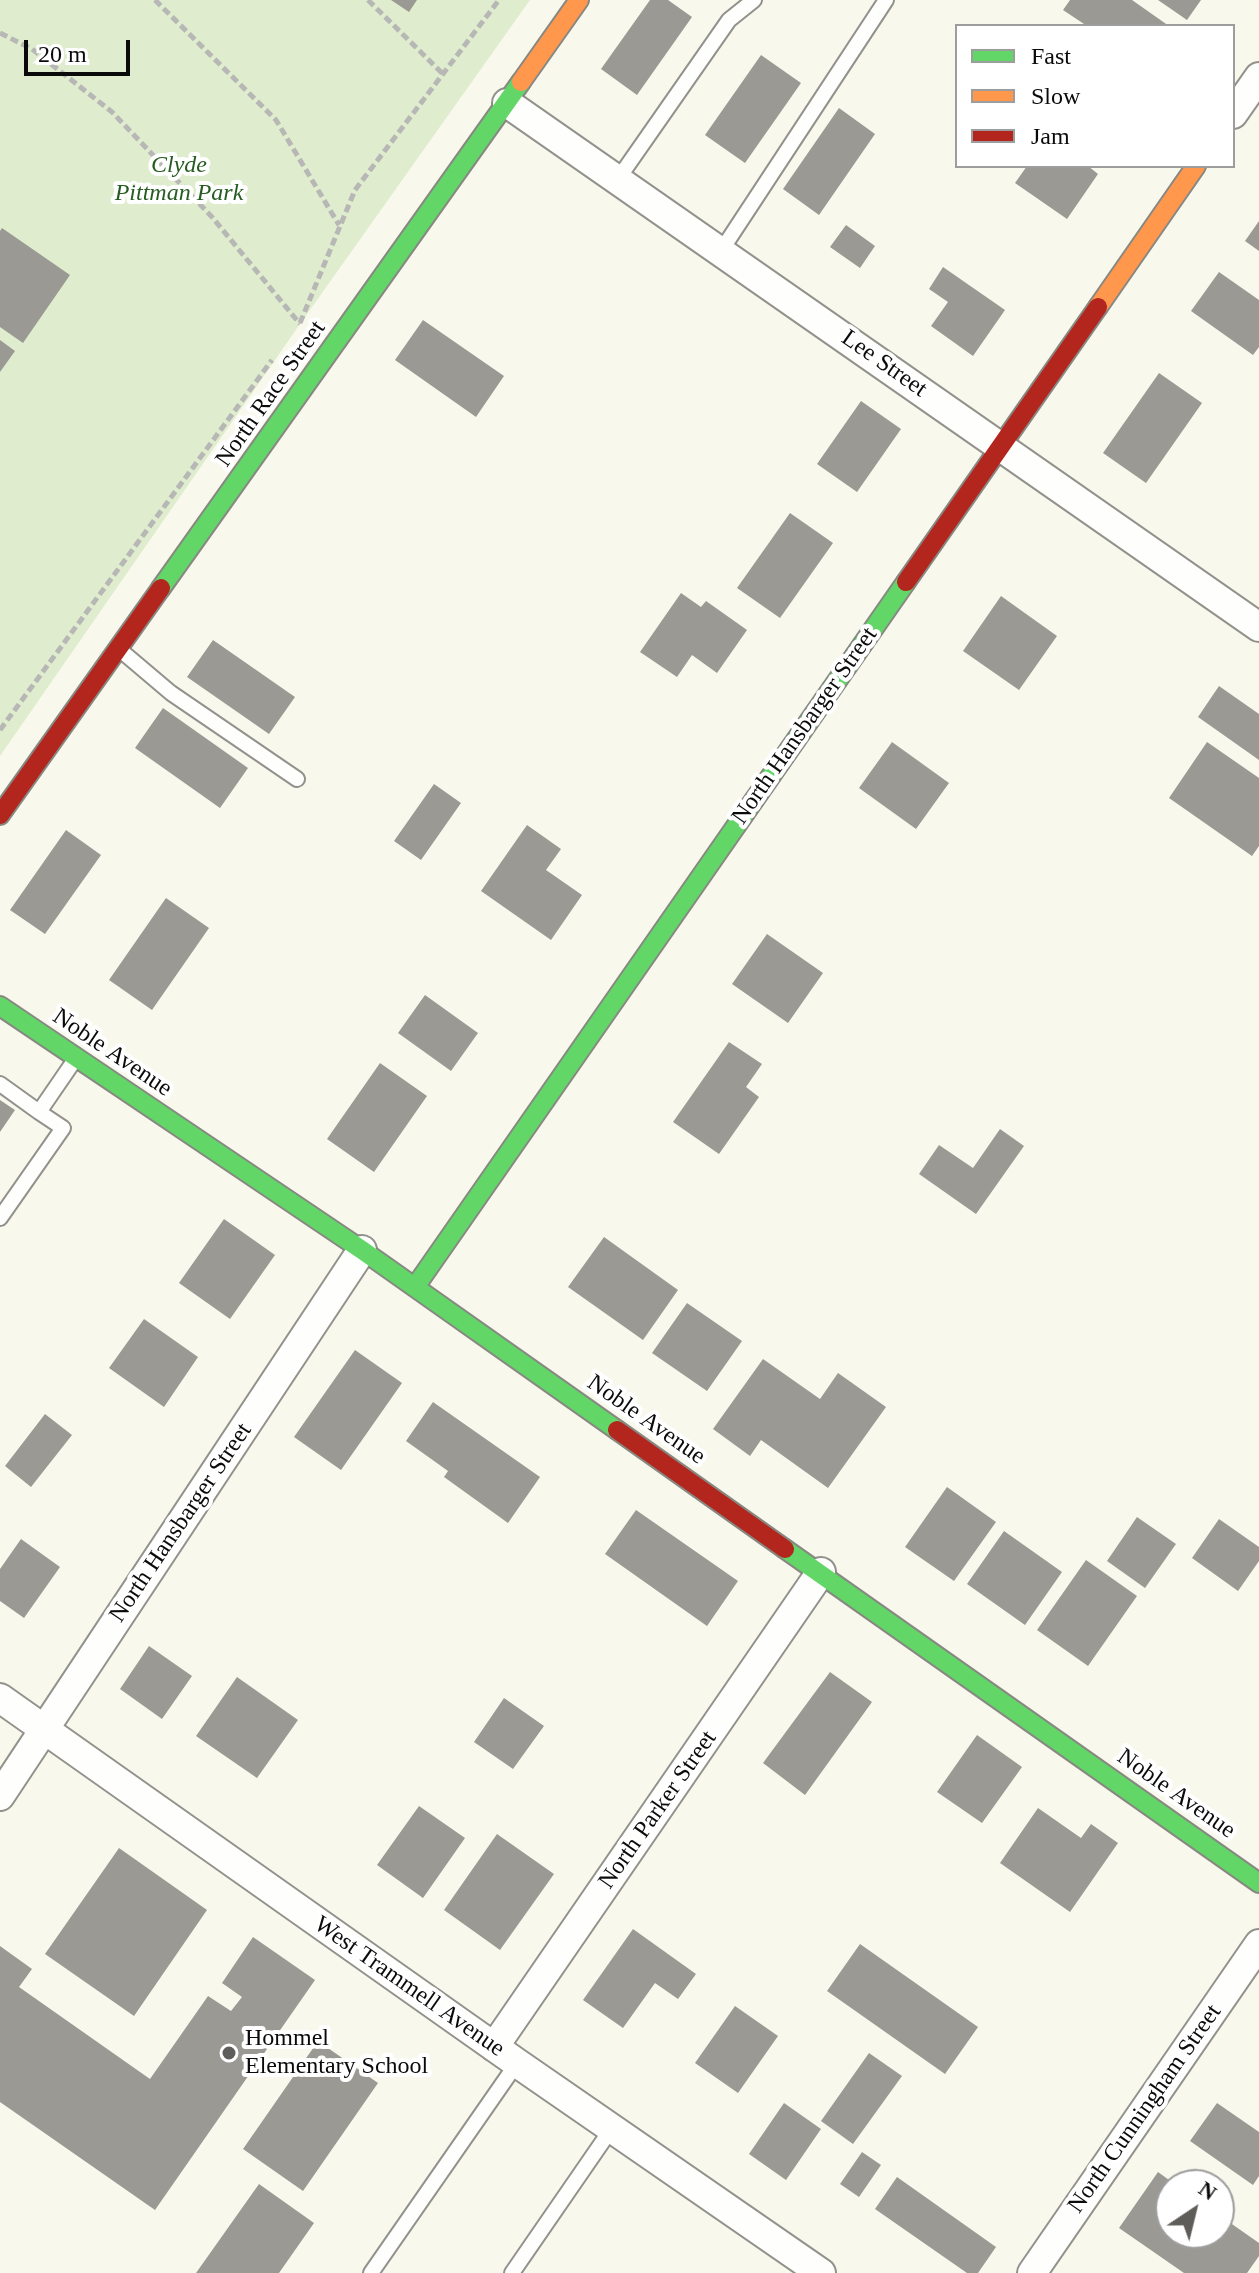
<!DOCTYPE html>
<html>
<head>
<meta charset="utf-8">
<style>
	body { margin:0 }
	#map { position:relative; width:1259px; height:2273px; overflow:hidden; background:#f9f8ed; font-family:Georgia,serif }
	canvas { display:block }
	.legend { position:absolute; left:955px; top:24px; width:280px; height:144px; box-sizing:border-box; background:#fff; border:2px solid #9d9d9d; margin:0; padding:10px 14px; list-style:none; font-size:24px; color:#0a0a0a }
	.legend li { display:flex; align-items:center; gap:16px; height:40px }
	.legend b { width:40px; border:2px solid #9d9d9d }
	.north { position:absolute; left:1155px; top:2169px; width:80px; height:80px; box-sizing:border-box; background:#fff; border:2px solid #9d9d9d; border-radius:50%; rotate:35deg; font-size:22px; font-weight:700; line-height:32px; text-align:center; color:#0a0a0a }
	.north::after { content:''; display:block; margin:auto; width:28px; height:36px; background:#5e5d59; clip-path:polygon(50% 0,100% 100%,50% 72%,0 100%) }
	.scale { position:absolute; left:24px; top:40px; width:106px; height:36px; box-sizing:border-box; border:4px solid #0a0a0a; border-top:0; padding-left:10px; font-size:24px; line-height:28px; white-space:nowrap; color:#0a0a0a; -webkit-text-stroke:6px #fff; paint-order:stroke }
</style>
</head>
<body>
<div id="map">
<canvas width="1259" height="2273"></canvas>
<ul class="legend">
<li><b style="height:10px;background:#63d668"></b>Fast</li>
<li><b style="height:10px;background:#ff974d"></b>Slow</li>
<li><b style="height:10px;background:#b3261e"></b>Jam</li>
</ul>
<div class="north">N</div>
<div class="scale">20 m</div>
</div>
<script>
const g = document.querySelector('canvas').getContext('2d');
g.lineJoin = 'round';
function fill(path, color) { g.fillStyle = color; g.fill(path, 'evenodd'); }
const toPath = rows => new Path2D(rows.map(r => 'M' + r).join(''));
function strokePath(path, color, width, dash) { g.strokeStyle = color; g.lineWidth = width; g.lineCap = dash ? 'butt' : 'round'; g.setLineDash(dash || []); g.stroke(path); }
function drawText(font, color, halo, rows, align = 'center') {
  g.font = font + ' Georgia,serif'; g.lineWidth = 8; g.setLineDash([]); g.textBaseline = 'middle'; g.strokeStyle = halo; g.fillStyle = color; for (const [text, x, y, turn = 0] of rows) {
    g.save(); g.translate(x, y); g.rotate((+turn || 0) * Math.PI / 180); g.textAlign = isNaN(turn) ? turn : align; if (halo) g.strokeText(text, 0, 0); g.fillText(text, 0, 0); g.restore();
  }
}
fill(toPath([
	[0,0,530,0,300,324,0,756]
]), '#dfedce');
fill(toPath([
	[391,0,417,0,409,12],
	[650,0,668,0,692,17,637,95,601,69],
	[1070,0,1132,0,1169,26,1087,26,1063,10],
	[1158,0,1201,0,1187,20],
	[761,55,801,83,745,163,705,135],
	[839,108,875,134,819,215,783,189],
	[1027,166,1088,166,1098,174,1067,219,1015,183],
	[1259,221,1259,251,1245,241],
	[846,225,875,246,860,268,830,247],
	[2,228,70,275,23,343,0,327,0,231],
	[943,267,1005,310,973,356,931,326,948,302,929,289],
	[1219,272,1259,300,1259,347,1253,355,1191,311],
	[423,320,504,376,476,417,395,360],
	[0,340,15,351,0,372],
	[1159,373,1202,403,1146,483,1103,453],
	[861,401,901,429,857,492,817,464],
	[790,513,833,543,780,618,737,588],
	[681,593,701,607,706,601,747,630,717,673,692,655,677,677,640,652],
	[1001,596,1057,636,1019,690,963,651],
	[213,640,295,697,269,734,187,677],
	[1219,686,1259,714,1259,760,1198,717],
	[163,708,248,768,220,808,135,748],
	[892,742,949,783,916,829,859,788],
	[1207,742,1259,778,1259,846,1252,856,1169,798],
	[434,784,461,803,421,860,394,841],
	[527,825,561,849,546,870,582,895,551,940,481,891],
	[66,830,101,855,45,934,10,910],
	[166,898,209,928,152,1010,109,980],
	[767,934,823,973,788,1023,732,984],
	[425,995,478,1033,451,1071,398,1033],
	[729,1042,762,1064,746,1087,759,1097,719,1154,673,1122],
	[380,1063,427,1096,374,1172,327,1139],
	[0,1100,15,1110,0,1132],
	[1000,1129,1024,1146,976,1214,919,1174,939,1145,973,1168],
	[224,1219,275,1255,230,1319,179,1283],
	[604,1237,678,1290,643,1340,568,1287],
	[687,1303,742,1341,707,1391,652,1353],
	[144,1319,198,1357,164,1407,109,1368],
	[355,1350,402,1383,341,1470,294,1437],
	[763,1359,820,1399,838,1373,886,1407,828,1488,761,1440,750,1456,713,1429],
	[433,1402,540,1477,508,1523,444,1477,448,1471,406,1441],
	[45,1414,72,1435,31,1487,5,1466],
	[947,1487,996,1522,954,1581,905,1547],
	[636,1510,738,1581,707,1626,605,1554],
	[1137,1517,1176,1544,1145,1588,1107,1561],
	[1219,1519,1259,1547,1259,1561,1238,1591,1192,1558],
	[1004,1531,1062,1572,1025,1625,967,1584],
	[21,1539,60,1567,24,1618,0,1601,0,1569],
	[1086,1560,1137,1596,1088,1666,1037,1630],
	[149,1646,192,1676,162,1719,120,1689],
	[830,1672,872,1702,805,1795,763,1763],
	[237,1677,298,1720,257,1778,196,1736],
	[504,1698,544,1726,513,1769,474,1742],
	[977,1735,1022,1767,982,1823,937,1792],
	[419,1806,465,1838,423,1898,377,1865],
	[1038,1808,1081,1838,1091,1824,1118,1843,1070,1912,1000,1863],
	[497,1834,554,1874,500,1950,444,1910],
	[119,1848,207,1910,134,2016,45,1954],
	[633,1929,696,1974,678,1999,655,1983,623,2028,583,2000],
	[253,1937,315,1980,155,2210,0,2102,0,1946,32,1969,19,1987,150,2079,208,1996,231,2011,242,1997,222,1983],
	[860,1944,978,2027,945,2074,827,1991],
	[735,2006,778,2036,738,2093,695,2063],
	[318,2041,378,2083,303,2191,243,2149],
	[869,2053,902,2076,853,2144,821,2121],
	[784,2103,821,2129,786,2180,749,2154],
	[1217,2103,1259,2132,1259,2176,1253,2185,1190,2141],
	[862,2152,881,2165,859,2197,840,2184],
	[1158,2172,1176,2185,1171,2185,1171,2233,1219,2233,1219,2215,1259,2243,1259,2256,1247,2273,1184,2273,1119,2228],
	[897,2177,996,2247,978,2273,967,2273,875,2209],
	[259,2184,314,2223,279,2273,196,2273]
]), '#9b9993');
const lane = toPath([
	[618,179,729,20,754,0],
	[721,251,886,0],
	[119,649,171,693,297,779],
	[0,1084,39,1112],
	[0,1218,63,1128,39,1112,74,1061],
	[371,2273,517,2063],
	[512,2273,612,2128]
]);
const street = toPath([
	[507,103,1259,627],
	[1233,114,1259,77],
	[0,1698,517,2063,821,2273],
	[0,1796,362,1250],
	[494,2047,821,1572],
	[1032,2273,1259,1944]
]);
const fast = toPath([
	[161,588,521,82],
	[0,1006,362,1250,617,1430],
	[415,1287,906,582],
	[785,1549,1259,1883]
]);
const slow = toPath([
	[521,82,579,0],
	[1098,307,1196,166]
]);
const jam = toPath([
	[906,582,1098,307],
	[0,815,161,588],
	[617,1430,785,1549]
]);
strokePath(lane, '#92918c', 18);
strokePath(street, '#92918c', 32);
strokePath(fast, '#888883', 22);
strokePath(slow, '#888883', 22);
strokePath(jam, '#888883', 22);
strokePath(toPath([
	[155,0,276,120,339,225],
	[368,0,442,73],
	[0,33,32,49,112,112,212,217,300,324],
	[300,323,355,190,499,0],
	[0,730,272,360]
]), '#b7b7b5', 5, [8, 4]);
strokePath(lane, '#fefefc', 14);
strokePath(street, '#fefefc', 28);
strokePath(fast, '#63d668', 18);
strokePath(slow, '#ff974d', 18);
strokePath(jam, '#b3261e', 18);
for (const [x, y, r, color] of [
	[229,2053,8,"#5e5d59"]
]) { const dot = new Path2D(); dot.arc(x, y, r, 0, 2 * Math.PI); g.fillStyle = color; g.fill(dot); strokePath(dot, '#fff', 3); }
drawText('italic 24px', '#265c20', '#fff', [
	["Clyde",179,166],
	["Pittman Park",179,194]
]);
drawText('24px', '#0a0a0a', '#fff', [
	["Lee Street",884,364,35],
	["North Race Street",271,394,-55],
	["North Hansbarger Street",805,726,-55],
	["Noble Avenue",112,1053,34],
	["Noble Avenue",646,1420,35],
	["North Hansbarger Street",181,1523,-56],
	["Noble Avenue",1176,1794,35],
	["North Parker Street",658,1810,-55],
	["West Trammell Avenue",409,1987,35],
	["North Cunningham Street",1145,2109,-55]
]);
drawText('24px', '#0a0a0a', '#fff', [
	["Hommel",245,2039],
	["Elementary School",245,2067]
], 'left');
</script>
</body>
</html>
